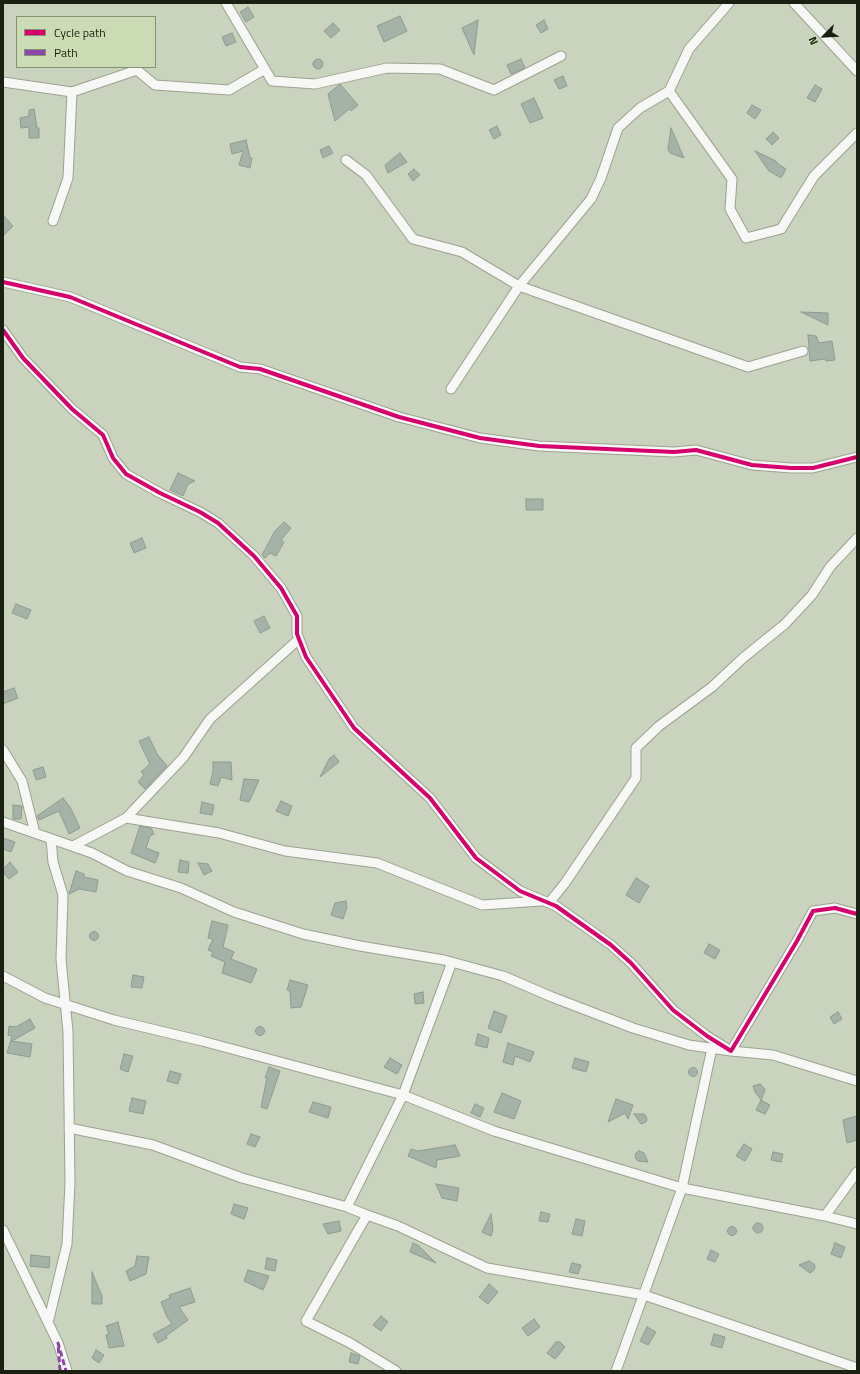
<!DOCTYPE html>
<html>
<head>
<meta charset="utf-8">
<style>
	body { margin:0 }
	#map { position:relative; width:860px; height:1374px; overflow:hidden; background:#cad3bd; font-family:"Titillium Web",sans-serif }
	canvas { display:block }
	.frame { position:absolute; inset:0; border:4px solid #1b2112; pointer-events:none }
	.legend { position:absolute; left:16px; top:16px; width:140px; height:52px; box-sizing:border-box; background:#cbdcb4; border:1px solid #859173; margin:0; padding:5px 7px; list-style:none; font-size:12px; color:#1b2112 }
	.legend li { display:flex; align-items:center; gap:8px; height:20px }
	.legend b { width:20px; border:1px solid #859173 }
	.north { position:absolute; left:804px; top:16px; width:40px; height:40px; -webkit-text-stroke:3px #cbdcb4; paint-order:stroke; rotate:246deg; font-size:11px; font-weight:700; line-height:16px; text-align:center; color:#1b2112 }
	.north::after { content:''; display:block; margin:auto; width:14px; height:18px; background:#1b2112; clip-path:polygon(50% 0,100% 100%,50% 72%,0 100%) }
</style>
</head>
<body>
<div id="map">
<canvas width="860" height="1374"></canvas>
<div class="frame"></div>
<ul class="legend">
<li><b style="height:5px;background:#d6006c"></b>Cycle path</li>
<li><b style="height:5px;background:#8e44ad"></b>Path</li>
</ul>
<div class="north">N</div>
</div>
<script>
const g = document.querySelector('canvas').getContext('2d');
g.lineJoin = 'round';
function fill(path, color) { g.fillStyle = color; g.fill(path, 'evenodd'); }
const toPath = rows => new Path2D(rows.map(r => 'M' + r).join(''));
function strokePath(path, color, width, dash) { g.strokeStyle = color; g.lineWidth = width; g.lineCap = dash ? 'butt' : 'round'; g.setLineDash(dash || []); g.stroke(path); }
const building = toPath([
	[248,7,254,17,246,22,240,12,248,7],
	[400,16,407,31,384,42,377,26,400,16],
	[478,20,474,55,462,28,478,20],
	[544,20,548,29,541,33,536,25,544,20],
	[333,23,340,30,331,38,324,31,333,23],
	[232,33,236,42,226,46,222,37,232,33],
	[521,59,525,68,511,74,507,65,521,59],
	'313 64a5 5 0 1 1 10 0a5 5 0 1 1-10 0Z',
	[563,76,567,86,559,89,554,80,563,76],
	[340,84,358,105,351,111,349,109,335,121,328,94,340,84],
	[815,85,822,89,815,102,807,98,815,85],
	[534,98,543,118,530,123,521,104,534,98],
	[752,105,761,110,755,119,747,113,752,105],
	[34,109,37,128,39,128,39,138,29,138,29,127,21,128,20,118,29,116,29,110,34,109],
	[497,126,501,135,494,139,489,130,497,126],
	[671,128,684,158,670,153,668,149,671,128],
	[773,132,779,138,772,145,766,139,773,132],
	[246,140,250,158,252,158,250,168,239,165,243,151,232,154,230,144,246,140],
	[329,146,333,153,323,158,320,150,329,146],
	[755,151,776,161,778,164,786,169,781,178,769,171,755,151],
	[400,153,407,162,388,173,385,165,400,153],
	[414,169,420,175,413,181,408,174,414,169],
	[3,215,13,226,3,236,3,215],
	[801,312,828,313,828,325,801,312],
	[808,335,816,336,819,343,832,341,835,360,826,361,825,359,810,361,808,335],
	[178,473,195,481,188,484,183,496,170,490,178,473],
	[526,499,543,499,543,510,526,510,526,499],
	[284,522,291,528,281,540,284,542,276,556,270,553,265,558,262,555,275,531,284,522],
	[142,538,146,548,134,553,130,543,142,538],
	[16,604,31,610,27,619,12,613,16,604],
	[264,616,270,628,260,633,254,621,264,616],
	[14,688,18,698,3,704,3,692,14,688],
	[149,737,157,754,167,766,145,789,138,782,144,775,141,772,150,764,139,741,149,737],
	[334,755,339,762,320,777,329,759,334,755],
	[213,762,231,762,232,780,221,777,218,786,210,784,213,771,213,762],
	[43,767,46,777,36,780,33,770,43,767],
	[244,779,259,780,249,802,240,800,244,779],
	[63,798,70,807,80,828,69,834,59,811,39,820,37,816,63,798],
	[281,801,292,806,288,816,276,811,281,801],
	[202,802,214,805,212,815,200,813,202,802],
	[13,805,22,806,21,819,13,819,13,805],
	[140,826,151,828,154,834,150,836,146,848,159,853,155,863,131,853,140,826],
	[3,838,15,842,11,852,3,849,3,838],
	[180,860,189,862,188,873,178,872,180,860],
	[10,862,18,872,9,879,3,872,3,869,10,862],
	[198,863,208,864,212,871,204,875,198,863],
	[76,871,84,874,84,877,98,880,96,892,79,889,69,894,76,871],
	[636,878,649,886,639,903,626,895,636,878],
	[346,901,347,907,343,919,331,915,335,903,346,901],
	[212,921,228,925,223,947,234,952,231,959,257,969,251,983,222,973,225,962,211,956,213,952,208,950,213,939,208,938,212,921],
	'89.5 936a4.5 4.5 0 1 1 9 0a4.5 4.5 0 1 1-9 0Z',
	[709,944,720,950,715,959,704,953,709,944],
	[133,975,144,977,142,988,131,987,133,975],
	[290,980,308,985,301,1007,291,1008,290,991,287,990,290,980],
	[423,992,424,1003,415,1004,414,994,423,992],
	[494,1011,507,1016,501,1033,488,1028,494,1011],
	[838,1012,842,1019,834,1024,830,1017,838,1012],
	[30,1019,35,1028,12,1041,32,1044,30,1057,7,1053,12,1036,8,1035,9,1026,16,1027,30,1019],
	'255.5 1031a4.5 4.5 0 1 1 9 0a4.5 4.5 0 1 1-9 0Z',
	[478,1034,489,1038,487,1048,475,1045,478,1034],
	[508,1043,534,1052,530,1062,515,1056,513,1065,503,1062,508,1043],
	[124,1054,133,1056,128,1072,120,1069,124,1054],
	[390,1058,402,1065,397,1074,384,1067,390,1058],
	[575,1058,589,1062,586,1072,572,1068,575,1058],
	[269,1067,280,1071,267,1109,261,1107,267,1078,265,1078,269,1067],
	'688.5 1072a4.5 4.5 0 1 1 9 0a4.5 4.5 0 1 1-9 0Z',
	[170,1071,181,1074,178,1084,167,1081,170,1071],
	[760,1084,764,1088,765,1090,761,1100,755,1092,753,1086,760,1084],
	[502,1093,521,1101,514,1119,494,1112,502,1093],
	[132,1098,146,1101,143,1114,129,1111,132,1098],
	[616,1099,633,1105,628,1119,625,1113,608,1122,616,1099],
	[761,1100,770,1105,765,1114,756,1110,761,1100],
	[313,1102,331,1107,328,1118,309,1112,313,1102],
	[475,1104,484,1108,480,1117,471,1113,475,1104],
	[634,1114,644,1114,646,1116,647,1120,646,1122,641,1124,634,1114],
	[857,1116,857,1140,847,1143,843,1120,857,1116],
	[251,1134,260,1137,255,1147,247,1144,251,1134],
	[744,1144,752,1149,745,1161,736,1156,744,1144],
	[455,1145,460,1156,437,1160,436,1168,408,1156,411,1149,418,1151,455,1145],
	[639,1151,644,1153,648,1162,638,1161,636,1159,635,1154,639,1151],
	[773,1152,783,1154,781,1162,771,1160,773,1152],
	[436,1184,459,1188,457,1201,442,1198,436,1184],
	[234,1204,248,1208,244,1219,231,1214,234,1204],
	[541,1212,550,1214,548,1222,539,1221,541,1212],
	[491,1214,493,1230,491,1236,482,1232,491,1214],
	[576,1219,585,1221,582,1236,572,1234,576,1219],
	[339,1221,341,1231,328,1234,323,1224,339,1221],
	'753 1228a5 5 0 1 1 10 0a5 5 0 1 1-10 0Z',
	'727.5 1231a4.5 4.5 0 1 1 9 0a4.5 4.5 0 1 1-9 0Z',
	[413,1243,419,1246,436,1263,410,1252,413,1243],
	[835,1243,845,1247,841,1258,831,1254,835,1243],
	[711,1250,719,1254,715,1262,707,1259,711,1250],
	[31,1255,50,1257,49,1268,30,1266,31,1255],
	[137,1256,149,1257,146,1274,130,1281,126,1271,135,1266,137,1256],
	[267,1258,277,1260,275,1271,265,1269,267,1258],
	[809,1261,814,1264,815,1267,814,1270,810,1273,799,1265,809,1261],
	[572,1263,581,1265,578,1274,569,1272,572,1263],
	[248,1270,269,1276,263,1290,244,1281,248,1270],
	[92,1272,102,1296,102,1304,92,1304,92,1272],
	[489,1284,498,1292,488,1304,479,1297,489,1284],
	[190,1288,195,1302,179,1307,188,1320,166,1336,167,1338,158,1343,153,1334,172,1324,167,1317,161,1302,170,1298,169,1295,190,1288],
	[381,1316,388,1322,381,1331,373,1325,381,1316],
	[534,1319,540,1327,528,1336,522,1328,534,1319],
	[118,1322,124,1346,109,1348,106,1335,109,1334,106,1326,118,1322],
	[647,1327,656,1332,648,1345,640,1341,647,1327],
	[714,1334,725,1337,722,1348,711,1345,714,1334],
	[556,1342,560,1342,565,1347,555,1359,547,1353,556,1342],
	[96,1350,104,1355,99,1363,92,1358,96,1350],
	[351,1353,360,1356,358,1364,349,1362,351,1353]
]);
fill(building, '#a4b2a7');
strokePath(building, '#8d9b90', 1);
const minor = toPath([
	[226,3,272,81,315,84,387,68,440,69,494,90,561,56],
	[794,3,857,71],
	[3,82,72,92],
	[669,91,732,179,730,209,746,238,781,229,814,176,857,133],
	[346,160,366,175,413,239,462,252,519,286,748,367,803,351],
	[53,221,68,178,72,92,137,70,155,85,229,90,265,69],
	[3,282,70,297,240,367,260,369,399,417,480,438,539,446,674,452,696,450,752,465,791,468,813,468,857,457],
	[3,330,23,358,72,409,103,435,113,458,126,474,160,493,200,512,218,523,254,556,281,588,297,616,297,634,306,657,354,728,430,798,476,858,520,891,556,906,611,945,631,963,673,1010,707,1036,731,1051,797,941,813,911,835,908,857,914],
	[451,389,519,286,591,199,601,178,618,128,640,108,669,91,689,49,729,3],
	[3,750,22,781,35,833],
	[126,818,183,758,210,719,299,639],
	[3,822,92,853,127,871,181,888,234,912,303,934,360,946,444,960,503,976,552,997,633,1028,689,1045,731,1051,773,1055,857,1081],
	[73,846,126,818,219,833,285,851,377,863,482,905,541,901],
	[549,903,565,883,636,778,636,748,659,726,712,687,743,658,785,624,812,595,830,567,857,538],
	[3,976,45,998,114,1020,202,1041,403,1095,494,1131,682,1188,825,1216],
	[69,1128,153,1145,242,1178,347,1207,367,1215,306,1321,350,1343,396,1371],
	[857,1172,825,1216,857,1224],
	[347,1207,403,1095,452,962],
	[367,1215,398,1226,487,1268,644,1295,857,1368],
	[3,1230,58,1343,67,1371],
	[48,1323,67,1244,70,1183,68,1032,61,959,63,895,53,862,51,839],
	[616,1371,682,1188,712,1048]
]);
strokePath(minor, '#9ba291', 11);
strokePath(minor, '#f7f8f5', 9);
strokePath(toPath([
	[60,1371,58,1343,66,1371]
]), '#8e44ad', 3, [6, 3]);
strokePath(toPath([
	[3,282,70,297,240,367,260,369,399,417,480,438,539,446,674,452,696,450,752,465,791,468,813,468,857,457],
	[3,330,23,358,72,409,103,435,113,458,126,474,160,493,200,512,218,523,254,556,281,588,297,616,297,634,306,657,354,728,430,798,476,858,520,891,556,906,611,945,631,963,673,1010,707,1036,731,1051,797,941,813,911,835,908,857,914]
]), '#d6006c', 4);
</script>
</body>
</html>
